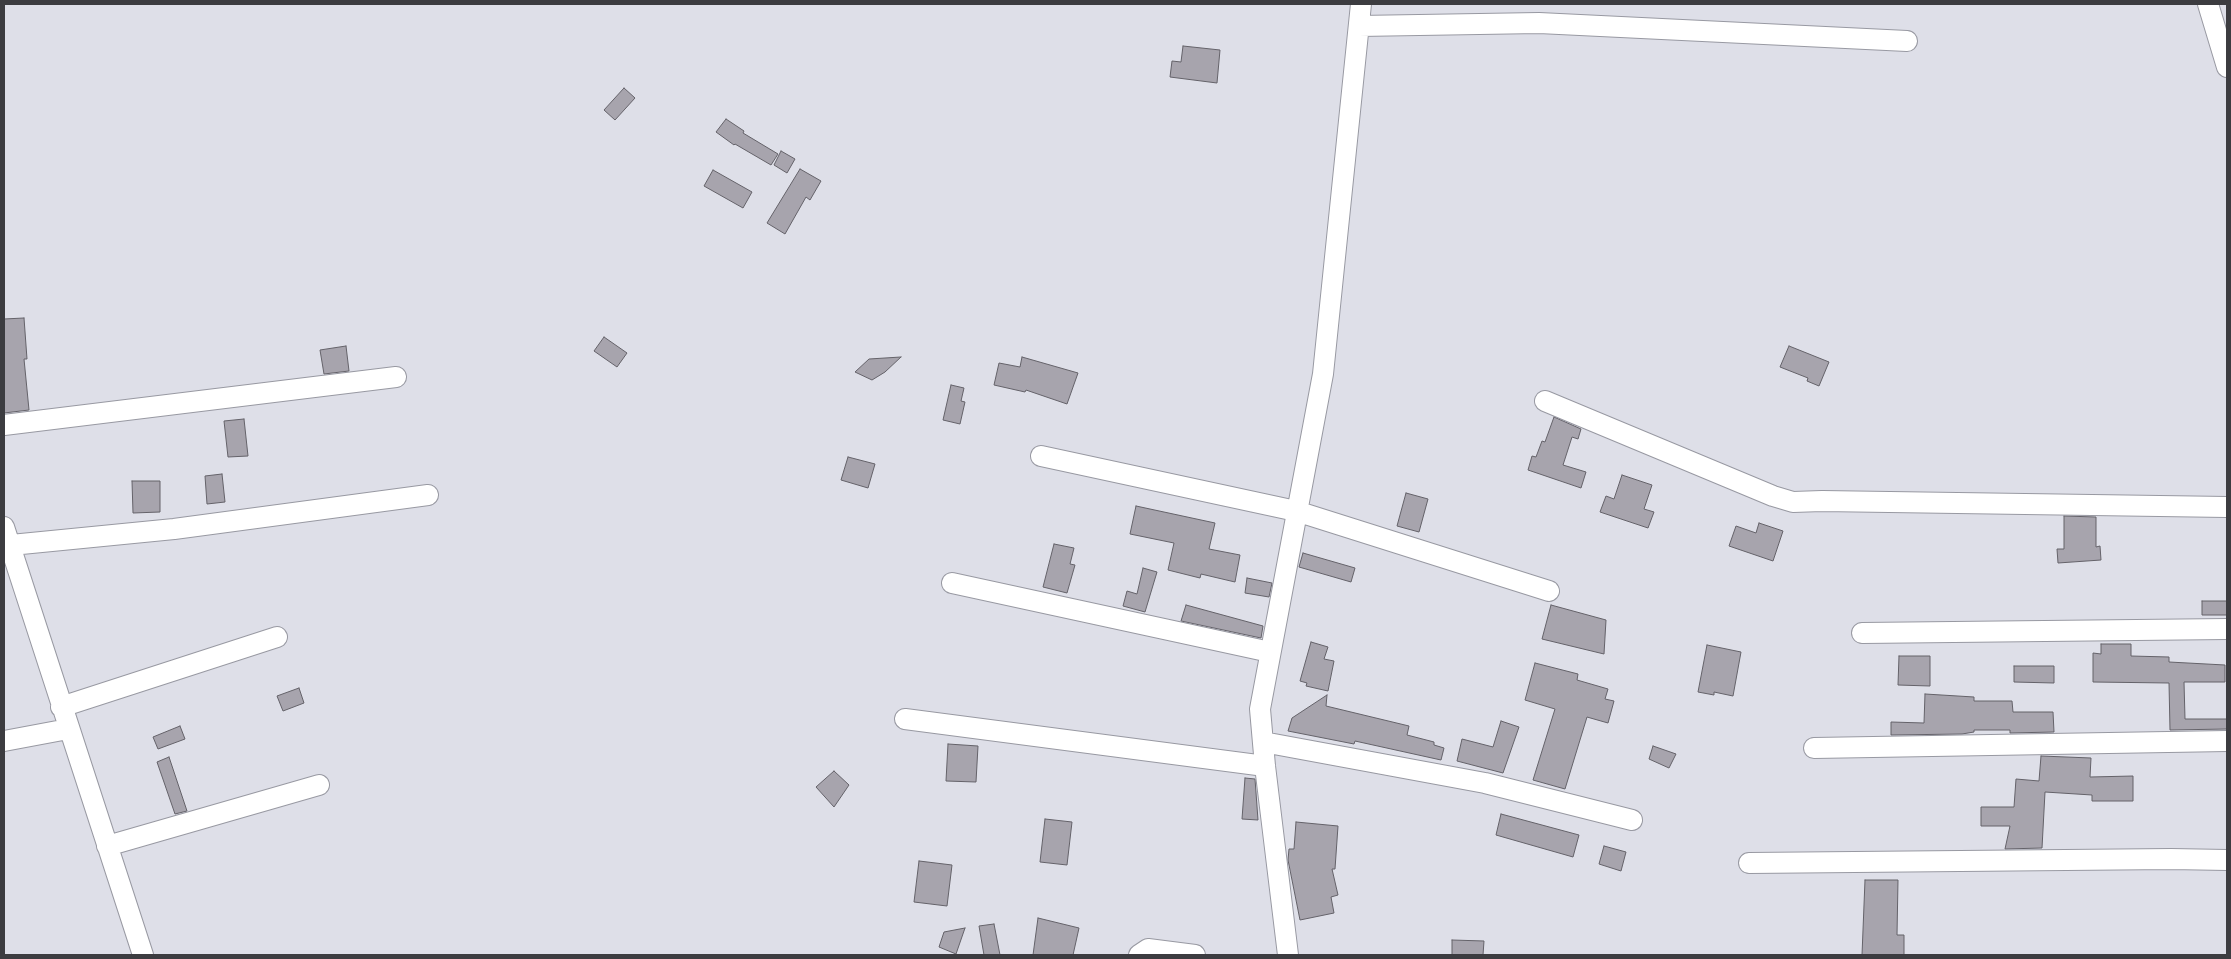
<!DOCTYPE html>
<html>
<head>
<meta charset="utf-8">
<style>
	body { margin:0 }
	#map { position:relative; width:2231px; height:959px; overflow:hidden; background:#dedfe8; font-family:Ubuntu,sans-serif }
	canvas { display:block }
	.frame { position:absolute; inset:0; border:5px solid #3c3c40; pointer-events:none }
</style>
</head>
<body>
<div id="map">
<canvas width="2231" height="959"></canvas>
<div class="frame"></div>
</div>
<script>
const g = document.querySelector('canvas').getContext('2d');
g.lineJoin = 'round';
function fill(path, color) { g.fillStyle = color; g.fill(path, 'evenodd'); }
const toPath = rows => new Path2D(rows.map(r => 'M' + r).join(''));
function strokePath(path, color, width, dash) { g.strokeStyle = color; g.lineWidth = width; g.lineCap = dash ? 'butt' : 'round'; g.setLineDash(dash || []); g.stroke(path); }
const building = toPath([
	[1183,46,1220,50,1217,83,1170,77,1172,61,1181,62,1183,46],
	[624,88,635,98,615,120,604,110,624,88],
	[726,119,744,131,743,133,778,154,771,165,735,144,734,145,716,132,726,119],
	[781,151,795,159,787,173,774,165,781,151],
	[800,169,821,181,810,200,806,197,785,234,767,223,800,169],
	[713,170,752,192,743,208,704,186,713,170],
	[24,318,27,359,24,359,29,410,4,413,4,319,24,318],
	[604,337,627,353,617,367,594,351,604,337],
	[346,346,349,371,324,374,320,350,346,346],
	[1789,346,1829,362,1819,386,1807,381,1808,378,1780,367,1789,346],
	[901,357,885,372,872,380,855,372,869,359,901,357],
	[1022,357,1078,373,1067,404,1026,390,1025,392,994,385,999,363,1020,367,1022,357],
	[951,385,964,388,961,401,965,402,960,424,943,420,951,385],
	[1554,417,1581,429,1578,439,1572,437,1563,465,1586,472,1581,488,1528,470,1532,456,1536,457,1542,441,1545,442,1554,417],
	[244,419,248,456,228,457,224,421,244,419],
	[848,457,875,464,868,488,841,480,848,457],
	[222,474,225,502,207,504,205,476,222,474],
	[1622,475,1652,485,1644,509,1654,512,1648,528,1600,512,1606,496,1614,499,1622,475],
	[132,481,160,481,160,512,133,513,132,481],
	[1406,493,1428,499,1419,532,1397,526,1406,493],
	[1136,506,1215,523,1209,549,1240,555,1235,582,1201,574,1200,578,1168,570,1174,543,1130,534,1136,506],
	[2064,516,2096,517,2096,547,2100,546,2101,560,2058,563,2057,549,2064,549,2064,516],
	[1759,523,1783,531,1773,561,1729,546,1736,526,1756,533,1759,523],
	[1054,544,1074,548,1070,564,1075,565,1067,593,1043,587,1054,544],
	[1303,553,1355,568,1351,582,1299,567,1303,553],
	[1143,568,1157,572,1145,612,1123,606,1127,591,1137,594,1143,568],
	[1247,578,1272,583,1269,597,1245,593,1247,578],
	[2202,601,2227,601,2227,615,2202,615,2202,601],
	[1186,605,1263,626,1261,638,1181,621,1186,605],
	[1551,605,1606,620,1604,654,1542,639,1551,605],
	[1311,642,1328,647,1324,659,1334,661,1328,691,1306,686,1307,683,1300,681,1311,642],
	[2101,644,2131,644,2131,656,2169,657,2169,662,2225,665,2225,682,2184,682,2185,719,2227,719,2227,729,2170,730,2169,683,2093,682,2093,653,2101,654,2101,644],
	[1707,645,1741,652,1733,696,1714,692,1714,695,1698,692,1707,645],
	[1899,656,1930,656,1930,686,1898,685,1899,656],
	[1535,663,1578,674,1577,680,1608,689,1605,699,1614,701,1608,723,1587,717,1565,789,1533,780,1555,709,1525,700,1535,663],
	[2014,666,2054,666,2054,683,2014,682,2014,666],
	[299,688,304,703,283,711,277,696,299,688],
	[1925,694,1974,697,1974,701,2012,701,2013,712,2053,712,2054,732,2010,733,2010,730,1974,730,1974,732,1962,734,1891,735,1891,722,1924,723,1925,694],
	[1327,695,1326,706,1409,726,1407,735,1434,742,1434,745,1444,748,1441,760,1355,741,1354,744,1288,731,1292,718,1327,695],
	[1501,721,1519,727,1503,773,1457,761,1462,739,1493,747,1501,721],
	[180,726,185,739,158,749,153,737,180,726],
	[948,744,978,746,976,782,946,781,948,744],
	[1653,746,1676,754,1669,768,1649,759,1653,746],
	[2041,756,2091,758,2090,777,2133,776,2133,801,2092,801,2092,795,2045,792,2042,848,2005,849,2010,826,1981,826,1981,807,2014,807,2016,779,2039,781,2041,756],
	[169,757,187,811,175,814,157,762,169,757],
	[834,771,849,785,834,807,816,787,834,771],
	[1245,778,1255,779,1258,820,1242,819,1245,778],
	[1501,814,1579,835,1573,857,1496,835,1501,814],
	[1045,819,1072,822,1067,865,1040,862,1045,819],
	[1296,822,1338,826,1335,869,1332,869,1338,895,1331,897,1334,913,1300,920,1288,860,1289,849,1294,849,1296,822],
	[1604,846,1626,852,1621,871,1599,864,1604,846],
	[919,861,952,865,947,906,914,902,919,861],
	[1865,880,1898,880,1897,935,1904,935,1904,955,1862,955,1865,880],
	[1038,918,1079,928,1073,955,1033,955,1038,918],
	[994,924,1000,955,984,955,979,926,994,924],
	[965,928,956,954,939,947,944,932,965,928],
	[1452,940,1484,941,1483,955,1452,955,1452,940]
]);
fill(building, '#a7a4ad');
strokePath(building, '#646269', 1);
const minor = toPath([
	[2208,4,2227,67],
	[1359,26,1539,23,1907,41],
	[1545,401,1773,496,1793,502,1822,501,2227,507],
	[4,425,396,377],
	[1041,456,1296,511,1549,591],
	[4,527,143,955],
	[11,545,174,529,428,495],
	[952,583,1270,652],
	[1862,633,2227,629],
	[61,707,277,637],
	[905,719,1265,766],
	[4,741,68,729],
	[1263,742,1485,783,1632,820],
	[1814,748,2227,741],
	[107,846,319,785],
	[1749,863,2171,859,2227,860],
	[1139,955,1148,949,1195,955],
	[1288,955,1265,766,1260,709,1323,374,1361,4]
]);
strokePath(minor, '#9899a2', 22);
strokePath(minor, '#fff', 20);
</script>
</body>
</html>
